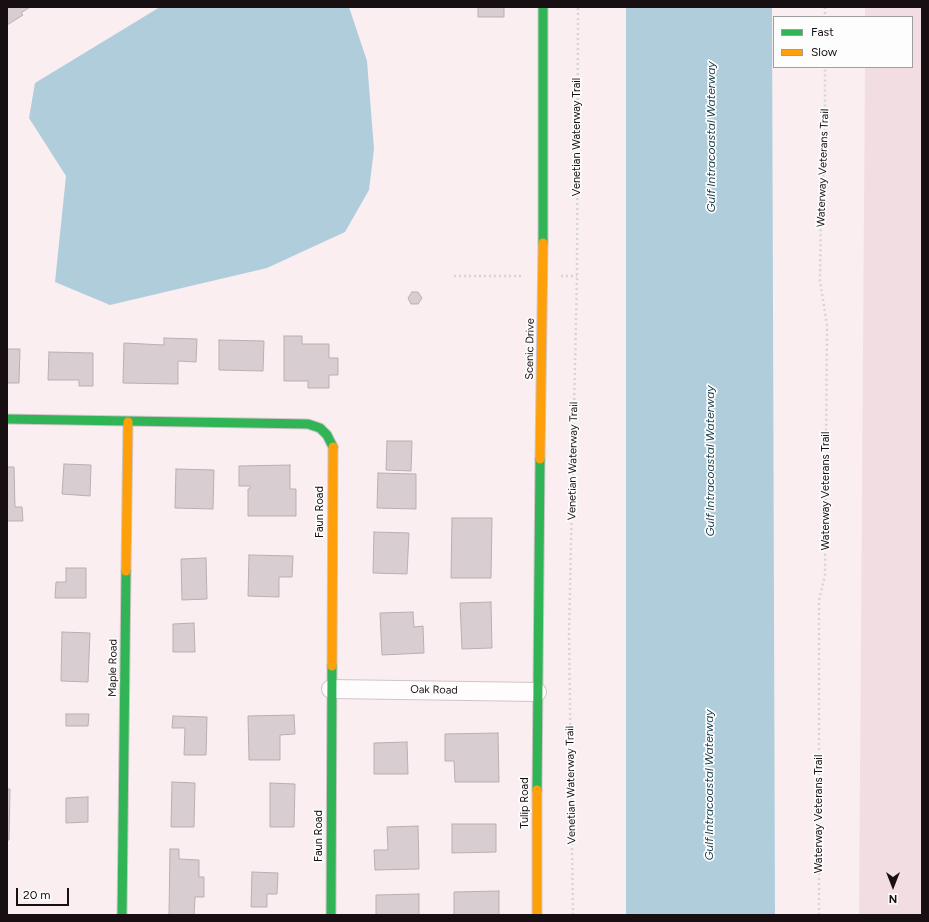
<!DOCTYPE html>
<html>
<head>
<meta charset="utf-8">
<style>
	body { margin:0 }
	#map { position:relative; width:929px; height:922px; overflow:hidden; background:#faeef1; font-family:Figtree,sans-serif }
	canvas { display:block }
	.frame { position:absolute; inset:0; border:8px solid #180f12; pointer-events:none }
	.legend { position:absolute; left:773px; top:16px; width:140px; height:52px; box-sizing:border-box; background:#fdfdfd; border:1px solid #a19e9f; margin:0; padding:5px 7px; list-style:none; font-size:12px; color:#180f12 }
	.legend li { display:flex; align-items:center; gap:8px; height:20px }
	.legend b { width:20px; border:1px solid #a19e9f }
	.north { position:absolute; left:873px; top:866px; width:40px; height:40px; -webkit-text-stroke:3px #fdfdfd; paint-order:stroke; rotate:180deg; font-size:11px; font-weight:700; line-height:16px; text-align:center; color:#180f12 }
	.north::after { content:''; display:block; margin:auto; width:14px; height:18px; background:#180f12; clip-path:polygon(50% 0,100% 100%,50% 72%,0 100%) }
	.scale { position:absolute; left:16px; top:888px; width:53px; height:18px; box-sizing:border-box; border:2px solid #180f12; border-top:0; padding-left:5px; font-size:12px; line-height:14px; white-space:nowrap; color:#180f12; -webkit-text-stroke:3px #fdfdfd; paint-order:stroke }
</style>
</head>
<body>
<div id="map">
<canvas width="929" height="922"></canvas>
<div class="frame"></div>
<ul class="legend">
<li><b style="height:5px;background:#30b455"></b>Fast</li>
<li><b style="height:5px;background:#ff9f0a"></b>Slow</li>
</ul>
<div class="north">N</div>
<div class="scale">20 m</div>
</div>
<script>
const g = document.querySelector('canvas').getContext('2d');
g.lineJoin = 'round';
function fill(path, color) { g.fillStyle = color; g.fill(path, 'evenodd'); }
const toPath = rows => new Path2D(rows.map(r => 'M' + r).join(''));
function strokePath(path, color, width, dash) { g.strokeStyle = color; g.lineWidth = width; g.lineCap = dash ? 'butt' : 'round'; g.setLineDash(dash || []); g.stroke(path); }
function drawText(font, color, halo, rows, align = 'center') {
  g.font = font + ' Figtree,sans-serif'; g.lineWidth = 3.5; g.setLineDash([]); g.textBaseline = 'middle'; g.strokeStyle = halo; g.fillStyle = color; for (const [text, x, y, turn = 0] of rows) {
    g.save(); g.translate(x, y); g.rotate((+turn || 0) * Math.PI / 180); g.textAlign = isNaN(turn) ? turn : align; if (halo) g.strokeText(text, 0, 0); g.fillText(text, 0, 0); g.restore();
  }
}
fill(toPath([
	[865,7,922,7,922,915,859,915,865,67,912,67,912,17,865,17]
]), '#f2dde3');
fill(toPath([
	[160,7,349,7,367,61,374,149,369,190,345,232,267,268,110,305,55,282,66,176,29,118,35,83],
	[626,7,772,7,775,915,626,915]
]), '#b0cddc');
const building = toPath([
	[7,7,30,7,21,13,23,15,7,25,7,7],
	[478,7,504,7,504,17,478,17,478,7],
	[412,292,418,292,422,298,418,304,411,304,408,298,412,292],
	[284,336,302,336,302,344,329,344,329,358,338,358,338,375,329,375,329,388,308,388,308,381,284,381,284,336],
	[164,338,197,339,196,362,178,361,178,384,123,383,124,343,164,345,164,338],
	[219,340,264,341,263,371,219,370,219,340],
	[7,349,20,349,19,383,7,383,7,349],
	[49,352,93,353,93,386,79,386,79,380,48,380,49,352],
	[387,441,412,441,411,471,386,470,387,441],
	[64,464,91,465,90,496,62,494,64,464],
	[290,465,290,489,296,489,296,516,248,516,248,489,250,489,250,486,239,486,239,466,290,465],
	[7,467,14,467,15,507,22,507,23,521,7,521,7,467],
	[176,469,214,470,213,509,175,508,176,469],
	[378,473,416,474,416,509,377,508,378,473],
	[452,518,492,518,491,578,451,578,452,518],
	[374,532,409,533,407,574,373,573,374,532],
	[249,555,293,556,292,577,279,577,279,597,248,596,249,555],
	[206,558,207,599,182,600,181,559,206,558],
	[66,568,86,568,86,598,55,598,56,582,66,582,66,568],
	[491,602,492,648,462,649,460,603,491,602],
	[413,612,414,627,423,626,424,653,382,655,380,613,413,612],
	[194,623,195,652,173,652,173,624,194,623],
	[62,632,90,633,88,682,61,681,62,632],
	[66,714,89,714,88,726,66,726,66,714],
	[294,715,295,734,280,735,280,760,249,760,248,716,294,715],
	[173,716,207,717,206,755,184,755,185,728,172,728,173,716],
	[498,733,499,782,455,782,454,761,445,761,445,734,498,733],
	[407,742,408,774,374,774,374,743,407,742],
	[172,782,195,783,194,827,171,827,172,782],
	[270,783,295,784,294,827,270,827,270,783],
	[7,789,10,789,9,840,7,840,7,789],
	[88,797,88,822,66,823,66,798,88,797],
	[452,824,496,824,496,852,452,853,452,824],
	[418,826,419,869,375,870,374,850,388,850,387,827,418,826],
	[170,849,179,849,179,859,199,860,199,877,204,877,204,897,195,897,194,915,169,915,170,849],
	[252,872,278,873,277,894,267,894,267,907,251,907,252,872],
	[499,891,499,915,454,915,454,892,499,891],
	[419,894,419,915,376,915,376,895,419,894]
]);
fill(building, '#d8ced1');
strokePath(building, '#b9afb2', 1);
const street = toPath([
	[331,689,537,692]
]);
const fast = toPath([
	[543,7,543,243],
	[7,419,308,424,320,428,327,435,333,447],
	[537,790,540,459],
	[122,915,126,571],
	[331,915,332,666]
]);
const slow = toPath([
	[540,459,543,243],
	[126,571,128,422],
	[332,666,333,447],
	[537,790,537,915]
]);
strokePath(street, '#cfc5c8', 20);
strokePath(fast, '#cfc5c8', 11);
strokePath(slow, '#cfc5c8', 11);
strokePath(toPath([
	[825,7,825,17],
	[454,276,524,276],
	[561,276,577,276],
	[573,915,569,633,577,276,578,7],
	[819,915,819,600,825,576,827,325,820,281,821,206,825,149,825,67]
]), '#d7d4d5', 2.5, [2, 3]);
strokePath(street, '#fefcfd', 18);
strokePath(fast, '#30b455', 9);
strokePath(slow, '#ff9f0a', 9);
drawText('11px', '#180f12', '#fdfdfd', [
	["Venetian Waterway Trail",577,137,-90],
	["Waterway Veterans Trail",823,168,-88],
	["Scenic Drive",530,349,-89],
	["Venetian Waterway Trail",573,461,-89],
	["Waterway Veterans Trail",826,491,-90],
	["Faun Road",320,512,-90],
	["Maple Road",113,668,-89],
	["Oak Road",434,690,1],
	["Venetian Waterway Trail",571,785,-91],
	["Tulip Road",525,803,-90],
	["Waterway Veterans Trail",819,814,-90],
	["Faun Road",319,836,-90]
]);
drawText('italic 12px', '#143c4b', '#fdfdfd', [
	["Gulf Intracoastal Waterway",711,137,-90],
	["Gulf Intracoastal Waterway",710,461,-90],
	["Gulf Intracoastal Waterway",709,785,-90]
]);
</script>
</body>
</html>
